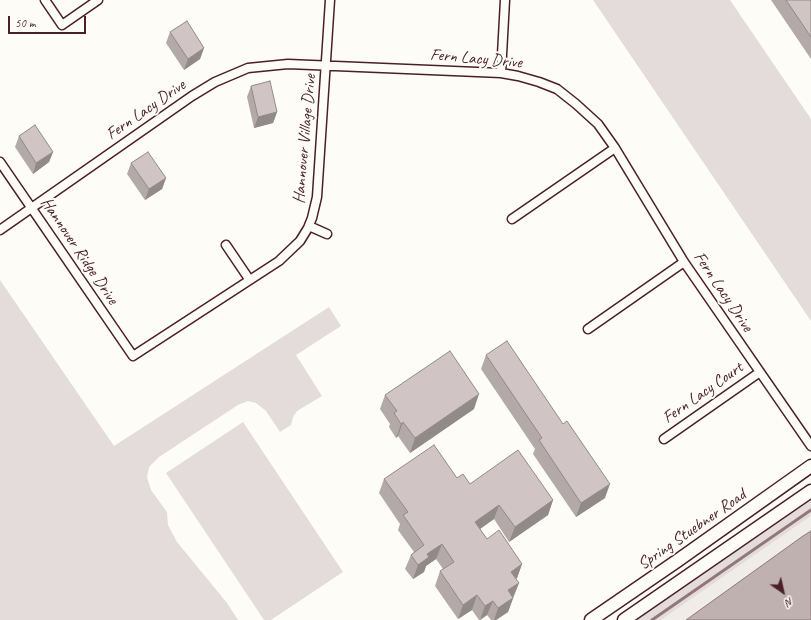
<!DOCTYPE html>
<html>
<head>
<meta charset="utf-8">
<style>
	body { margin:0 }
	#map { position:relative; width:811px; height:620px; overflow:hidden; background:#fdfcf7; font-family:Caveat,sans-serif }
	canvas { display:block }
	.north { position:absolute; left:763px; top:572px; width:40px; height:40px; -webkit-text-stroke:3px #fdfcf7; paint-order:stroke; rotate:146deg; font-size:11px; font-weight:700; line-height:16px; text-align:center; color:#4a1f2b }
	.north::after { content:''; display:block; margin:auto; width:14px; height:18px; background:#4a1f2b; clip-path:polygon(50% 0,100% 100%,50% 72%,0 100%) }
	.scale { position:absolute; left:8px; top:16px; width:78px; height:18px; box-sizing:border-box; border:2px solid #4a1f2b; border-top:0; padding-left:5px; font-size:12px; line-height:14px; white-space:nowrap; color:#4a1f2b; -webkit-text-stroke:3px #fdfcf7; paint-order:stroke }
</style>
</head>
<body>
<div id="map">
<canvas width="811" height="620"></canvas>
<div class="north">N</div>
<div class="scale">50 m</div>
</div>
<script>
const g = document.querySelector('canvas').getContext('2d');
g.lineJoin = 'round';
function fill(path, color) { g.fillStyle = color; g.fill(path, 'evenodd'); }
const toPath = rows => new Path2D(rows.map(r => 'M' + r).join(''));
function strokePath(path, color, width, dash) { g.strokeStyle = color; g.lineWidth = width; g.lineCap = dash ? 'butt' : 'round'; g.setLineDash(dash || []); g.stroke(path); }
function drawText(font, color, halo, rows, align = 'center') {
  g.font = font + ' Caveat,sans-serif'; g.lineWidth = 4; g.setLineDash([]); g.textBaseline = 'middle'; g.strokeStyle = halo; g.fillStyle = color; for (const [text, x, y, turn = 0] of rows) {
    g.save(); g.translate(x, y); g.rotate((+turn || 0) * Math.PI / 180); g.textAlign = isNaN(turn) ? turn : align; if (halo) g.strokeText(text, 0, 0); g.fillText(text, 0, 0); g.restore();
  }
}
fill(toPath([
	[811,516,811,620,661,620]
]), '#f0ece8');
fill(toPath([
	[593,0,730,0,811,119,811,321],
	[0,280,114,446,329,307,341,326,296,355,322,396,297,411,293,417,291,425,280,432,266,411,256,403,248,401,238,405,159,457,149,467,147,477,151,490,167,512,168,525,177,542,227,603,238,620,0,620],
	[243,422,343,572,271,620,264,620,166,473],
	[811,499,811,516,661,620,636,620]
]), '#e3dcda');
const water = toPath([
	[811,531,811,620,686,620,803,536,811,531]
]);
fill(water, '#c0b1b1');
strokePath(water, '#91777b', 1);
strokePath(toPath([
	[652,620,811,510]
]), '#91777b', 3);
const street = toPath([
	[45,0,62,25,98,0],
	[501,73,505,0],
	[0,162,133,356,279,261,300,241,308,228,312,218,317,197,330,0],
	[512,219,615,148],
	[309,226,327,234],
	[0,230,192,96,215,82,248,68,288,64,501,73,518,76,539,82,557,89,576,104,598,124,615,148,684,262,811,446],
	[226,245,249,279],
	[588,329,684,262],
	[664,439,760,372]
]);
const secondary = toPath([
	[591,620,677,561,811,466],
	[624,620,811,491]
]);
strokePath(street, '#4a1f2b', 11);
strokePath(secondary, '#4a1f2b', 15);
strokePath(street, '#fdfcf7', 8);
strokePath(secondary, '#fdfcf7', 12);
fill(toPath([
	[771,0,811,0,811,59],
	[170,32,204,48,200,59,184,70,166,43],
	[251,86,277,112,273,123,254,128,247,97],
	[19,136,53,152,49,162,33,174,15,147],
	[131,163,166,178,162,189,145,200,127,174],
	[486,355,605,498,576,517,533,454,535,449,481,369],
	[385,395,474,409,410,453,398,436,396,438,389,427,390,424,380,409],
	[457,478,470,484,553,500,548,515,509,542,494,519,480,529,487,539,522,564,517,578,516,579,519,583,508,612,496,620,491,620,487,615,480,620,479,620,472,610,458,619,435,586,440,571,443,569,436,559,426,566,424,572,413,579,405,569,411,555,414,552,398,530,400,524,379,493,384,479]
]), '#b3a9a9');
fill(toPath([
	[204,48,200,59,184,70,188,59],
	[277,112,273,123,254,128,258,117],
	[53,152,49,162,33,174,36,163],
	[166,178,162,189,145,200,149,189],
	[479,394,474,409,410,453,415,438],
	[403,422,398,436,396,438,401,424],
	[610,484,605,498,576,517,581,503],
	[553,500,548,515,509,542,515,527],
	[499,505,494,519,470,536,475,522],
	[442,544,436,559,426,566,424,572,413,579,418,565,427,554],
	[522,564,517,578,506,586,511,572],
	[519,583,513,597,503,605,508,590],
	[477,595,472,610,458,619,463,605],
	[513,598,508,612,496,620,494,620,498,608],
	[493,601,487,615,480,620,485,606]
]), '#928a89');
const building = toPath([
	[786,0,811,0,811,37,786,0],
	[187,21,204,48,188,59,170,32,187,21],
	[270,81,277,112,258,117,251,86,270,81],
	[35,125,53,152,36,163,19,136,35,125],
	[148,152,166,178,149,189,131,163,148,152],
	[507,341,563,424,567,421,610,484,581,503,539,440,542,438,486,355,507,341],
	[450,351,479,394,415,438,403,422,401,424,394,413,397,411,385,395,450,351],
	[434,445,457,478,463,474,470,484,518,450,553,500,515,527,499,505,475,522,487,539,499,530,522,564,511,572,519,583,508,590,513,598,498,608,493,601,485,606,477,595,463,605,440,571,454,562,442,544,427,554,429,557,418,565,411,555,424,545,403,515,408,512,384,479,434,445]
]);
fill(building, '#d0c5c4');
strokePath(building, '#928a89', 1);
drawText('17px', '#4a1f2b', '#fdfcf7', [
	["Fern Lacy Drive",476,59,5],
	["Fern Lacy Drive",146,110,-35],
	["Hannover Village Drive",305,139,-85],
	["Hannover Ridge Drive",79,251,56],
	["Fern Lacy Drive",723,292,56],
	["Fern Lacy Court",703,393,-35],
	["Spring Stuebner Road",692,530,-35]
]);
</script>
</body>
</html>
